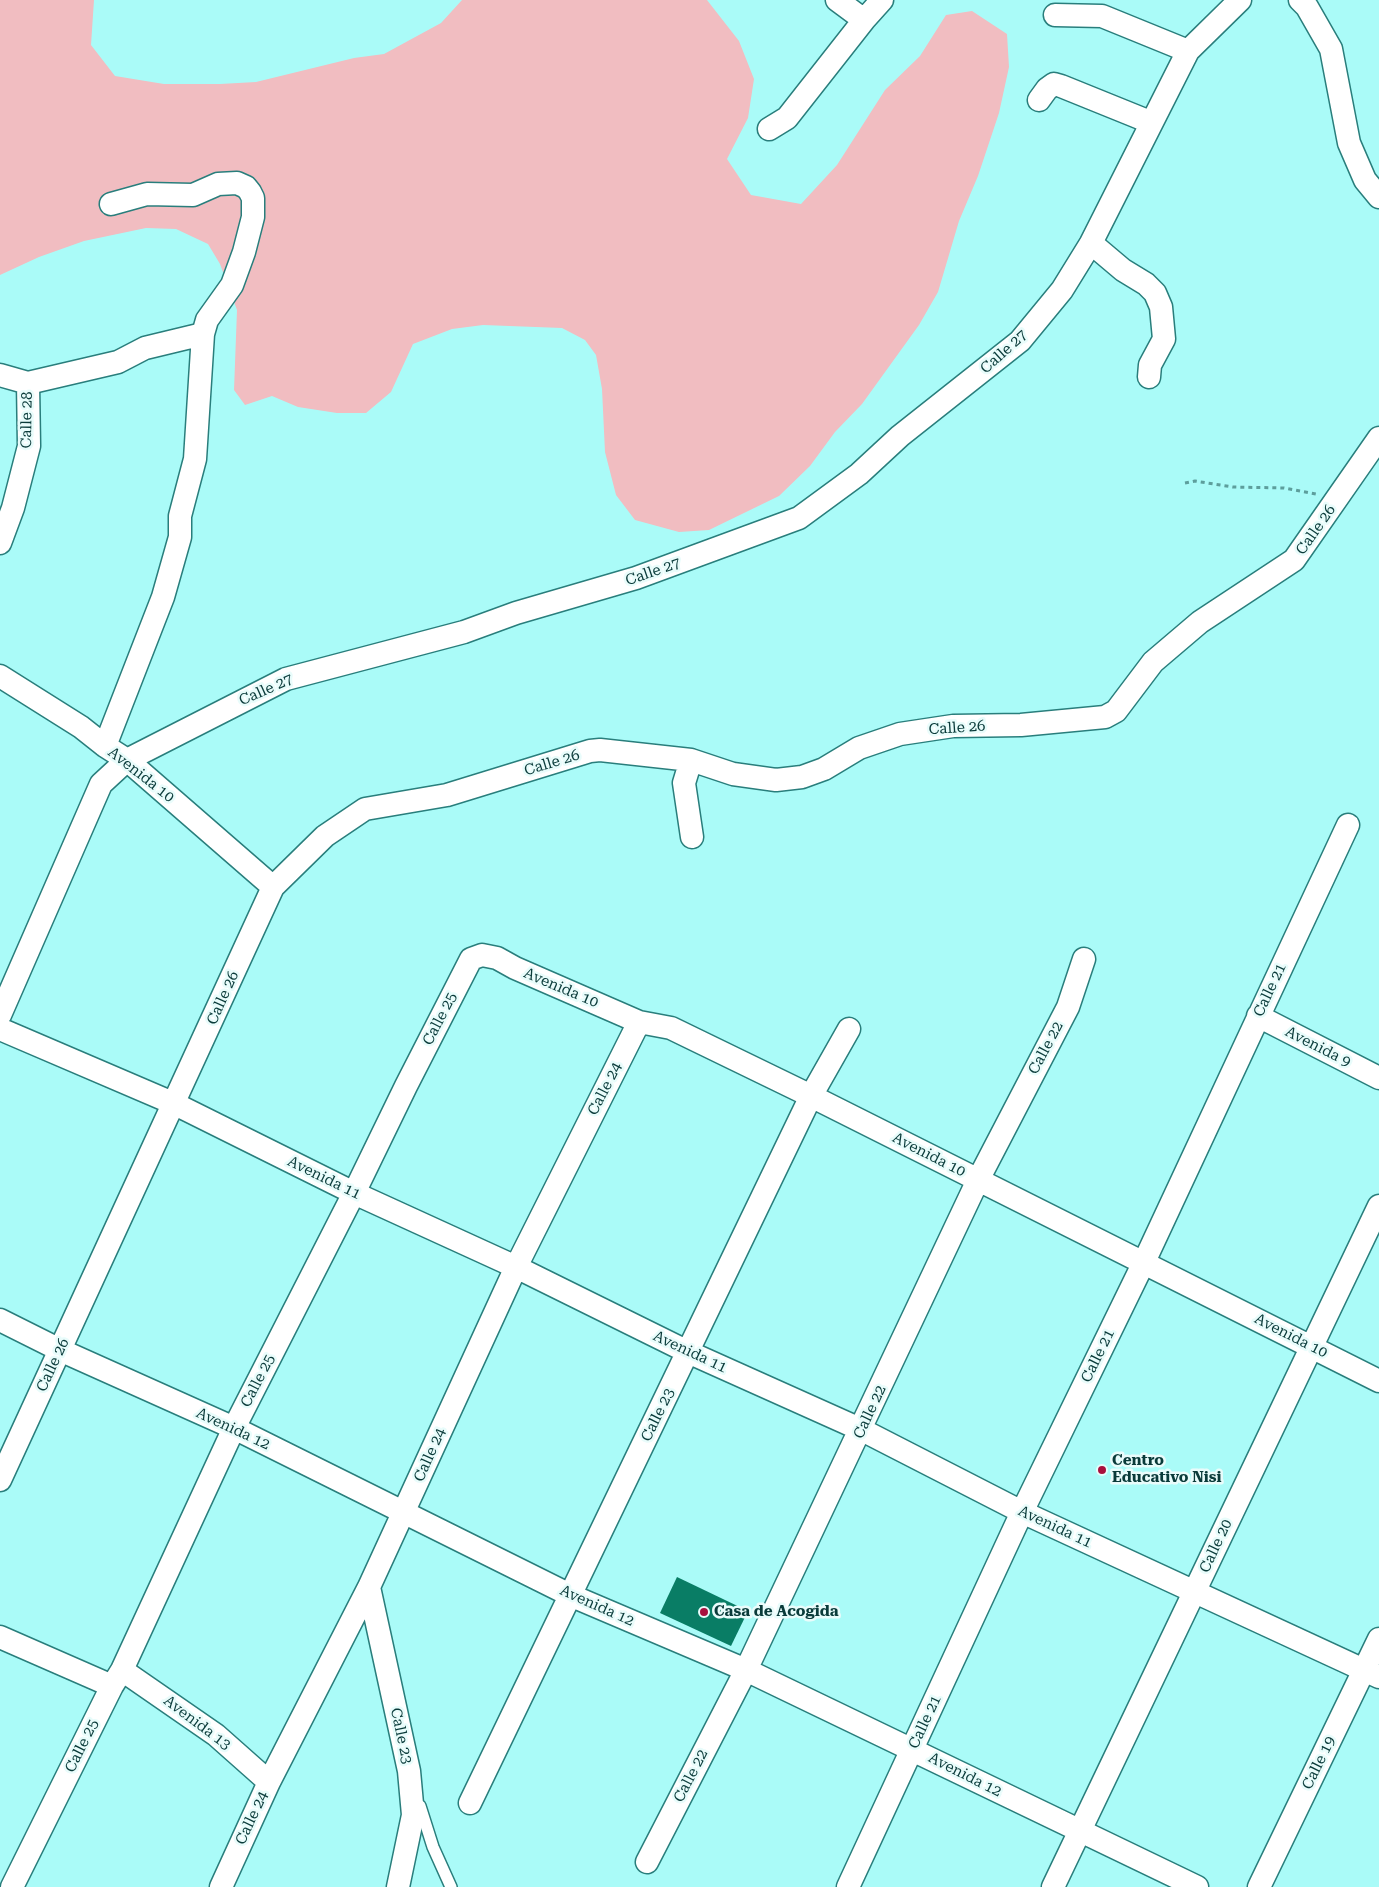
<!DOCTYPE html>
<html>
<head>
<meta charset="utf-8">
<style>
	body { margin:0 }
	canvas { display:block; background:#aafbf8 }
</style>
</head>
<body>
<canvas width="1379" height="1887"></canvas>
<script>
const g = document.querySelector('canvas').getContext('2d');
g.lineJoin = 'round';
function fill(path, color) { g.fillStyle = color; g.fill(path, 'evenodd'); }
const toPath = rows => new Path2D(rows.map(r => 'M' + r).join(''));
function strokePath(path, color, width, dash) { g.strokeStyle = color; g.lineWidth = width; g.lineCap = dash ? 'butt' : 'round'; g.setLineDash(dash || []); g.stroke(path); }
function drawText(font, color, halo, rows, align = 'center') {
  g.font = font + ' "Roboto Serif",serif'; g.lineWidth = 5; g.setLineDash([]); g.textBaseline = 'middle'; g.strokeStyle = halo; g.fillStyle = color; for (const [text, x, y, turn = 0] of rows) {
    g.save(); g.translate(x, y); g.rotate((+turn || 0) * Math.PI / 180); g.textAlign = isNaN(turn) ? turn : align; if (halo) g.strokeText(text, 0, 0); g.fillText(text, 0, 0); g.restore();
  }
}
fill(toPath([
	[0,0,94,0,91,45,115,76,164,84,220,84,256,82,354,58,384,54,441,23,462,0,707,0,739,41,754,79,748,118,727,159,751,195,801,204,837,165,885,90,920,56,946,15,972,11,1007,34,1009,67,999,113,978,176,959,221,938,292,919,325,862,404,835,432,810,466,779,496,709,530,679,532,635,520,616,495,605,452,602,389,596,355,585,340,562,328,483,325,452,329,413,344,391,392,366,413,337,413,298,407,272,396,245,405,234,390,237,310,220,264,208,244,176,229,146,228,84,241,39,257,0,275]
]), '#f1bdc1');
fill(toPath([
	[677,1577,748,1611,731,1646,660,1613]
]), '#097d65');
const service = toPath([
	[420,1806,433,1847,451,1887]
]);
const minor = toPath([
	[837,0,864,20],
	[1300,0,1307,7,1331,49,1349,143,1365,180,1379,197],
	[1055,15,1102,16,1188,51],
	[1039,100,1047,89,1054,84,1061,86,1150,122],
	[769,129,787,118,864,20,882,0],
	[1091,243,1123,270,1146,284,1155,293,1161,307,1164,339,1150,365,1149,377],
	[0,375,28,383,118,362,145,348,203,334],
	[0,543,13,508,29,446,28,383],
	[0,676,81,727,105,746,127,760,273,887],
	[105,746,163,597,180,537,180,516,195,459,203,334,207,320,232,285,244,252,253,217,253,198,250,192,246,187,237,183,218,184,193,195,147,194,111,204],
	[691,760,684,783,692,837],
	[0,1015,101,784,127,760,286,679,464,632,516,613,636,578,799,518,859,474,900,436,1020,341,1062,290,1091,243,1188,51,1240,0],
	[1258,1016,1379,1078],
	[0,1029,175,1104,354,1193,516,1267,688,1352,862,1430,1022,1512,1379,1677],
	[0,1320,60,1350,234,1428,572,1596,746,1670,1197,1887],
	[0,1480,273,887,325,836,365,809,447,795,590,751,600,750,691,760,733,774,776,780,802,777,824,769,859,748,900,734,953,726,1021,725,1105,717,1116,711,1153,662,1200,622,1294,560,1379,438],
	[369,1587,409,1771,413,1815,398,1887],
	[0,1637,112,1686],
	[122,1670,216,1735,269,1782],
	[470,1803,811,1096,849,1029],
	[647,1862,746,1670,978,1180,1068,1007,1084,959],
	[12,1887,112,1686,122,1670,234,1428,354,1193,406,1086,471,959,482,955,497,958,515,968,639,1022,671,1028,811,1096,1379,1381],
	[221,1887,269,1782,369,1587,516,1267,639,1022],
	[848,1887,1022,1512,1144,1262,1348,825],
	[1053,1887,1379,1206],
	[1259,1887,1379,1639]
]);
strokePath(service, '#297e7c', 14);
strokePath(minor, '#297e7c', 25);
strokePath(toPath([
	[1185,483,1195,481,1233,487,1284,488,1316,494]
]), '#5d9e9c', 3, [4, 4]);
strokePath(service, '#fff', 11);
strokePath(minor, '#fff', 22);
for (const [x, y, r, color] of [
	[1102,1470,5,"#a8103e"],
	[704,1612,5,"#a8103e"]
]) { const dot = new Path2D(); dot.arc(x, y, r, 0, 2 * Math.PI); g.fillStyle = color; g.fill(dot); strokePath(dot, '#e9fcfb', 2); }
drawText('15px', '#0a3b3a', '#e9fcfb', [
	["Calle 27",1004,352,-42],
	["Calle 28",27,420,-89],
	["Calle 26",1316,530,-55],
	["Calle 27",653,572,-19],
	["Calle 27",266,690,-24],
	["Calle 26",957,728,-4],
	["Calle 26",552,763,-17],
	["Avenida 10",141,775,38],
	["Avenida 10",561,988,23],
	["Calle 21",1270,990,-65],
	["Calle 26",223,998,-66],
	["Calle 25",440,1019,-63],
	["Avenida 9",1318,1047,27],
	["Calle 22",1046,1048,-62],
	["Calle 24",605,1089,-63],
	["Avenida 10",929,1155,27],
	["Avenida 11",324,1178,26],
	["Avenida 10",1291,1336,27],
	["Avenida 11",690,1352,25],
	["Calle 21",1098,1356,-64],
	["Calle 26",53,1365,-65],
	["Calle 25",258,1381,-63],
	["Calle 22",870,1412,-65],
	["Calle 23",658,1415,-64],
	["Avenida 12",233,1429,25],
	["Calle 24",430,1455,-66],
	["Avenida 11",1055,1527,25],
	["Calle 20",1216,1546,-65],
	["Avenida 12",597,1606,24],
	["Calle 21",925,1722,-65],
	["Avenida 13",197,1723,37],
	["Calle 23",401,1736,78],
	["Calle 25",82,1746,-64],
	["Calle 19",1319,1763,-64],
	["Avenida 12",965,1775,27],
	["Calle 22",691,1776,-63],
	["Calle 24",252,1818,-65]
]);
drawText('bold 15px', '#0a3b3a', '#e9fcfb', [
	["Centro",1112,1461],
	["Educativo Nisi",1112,1478],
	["Casa de Acogida",714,1612]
], 'left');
</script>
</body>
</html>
